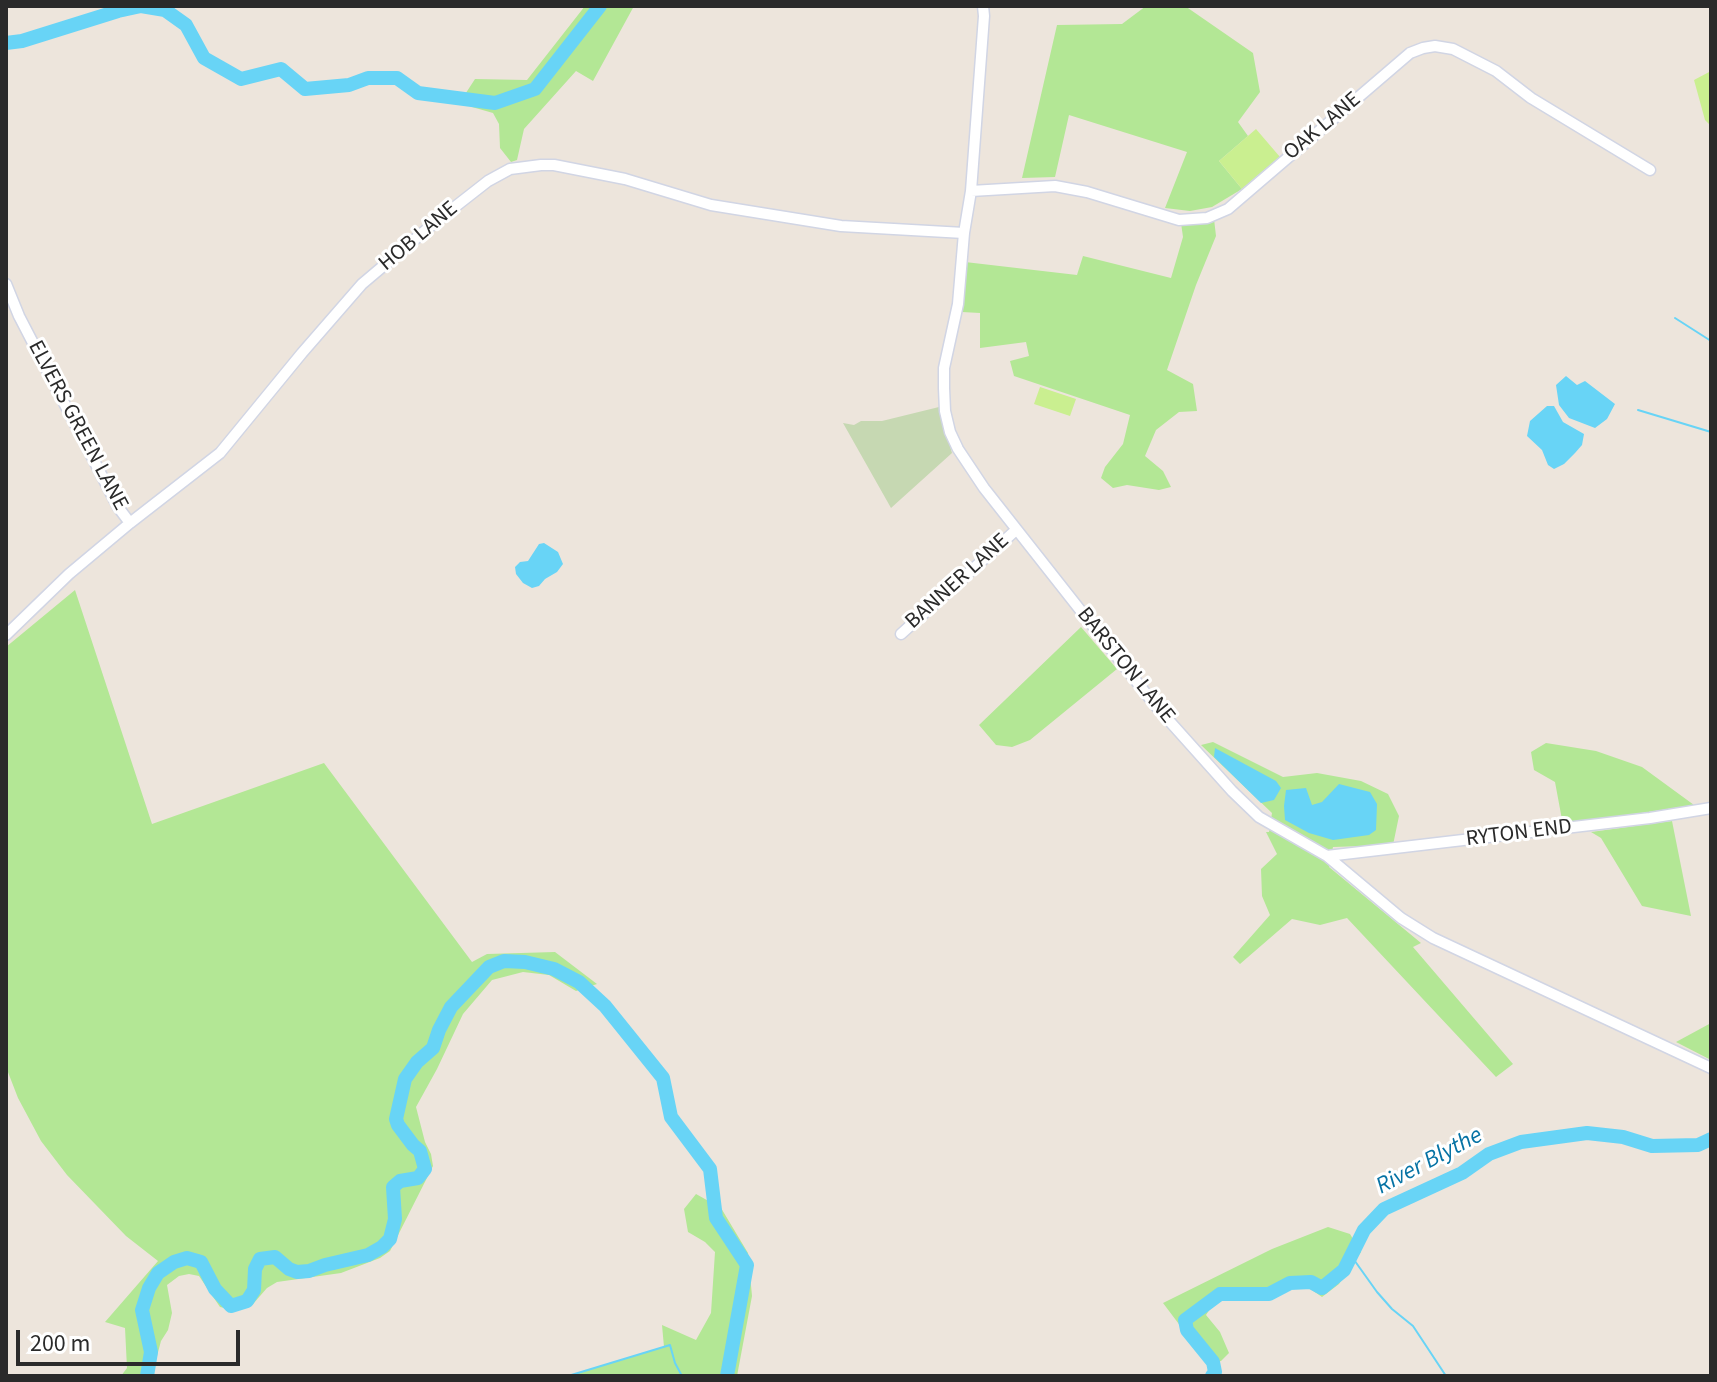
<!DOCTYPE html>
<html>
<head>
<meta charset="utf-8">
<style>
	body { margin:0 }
	#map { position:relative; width:1717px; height:1382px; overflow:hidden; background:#ede5dc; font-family:"Source Sans 3",sans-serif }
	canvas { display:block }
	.frame { position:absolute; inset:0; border:8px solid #2a2a2a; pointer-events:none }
	.scale { position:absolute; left:16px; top:1330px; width:224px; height:36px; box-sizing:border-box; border:4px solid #2a2a2a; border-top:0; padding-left:10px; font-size:24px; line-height:28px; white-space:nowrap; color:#2a2a2a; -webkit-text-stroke:6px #fff; paint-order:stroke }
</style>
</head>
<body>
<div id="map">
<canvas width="1717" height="1382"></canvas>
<div class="frame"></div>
<div class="scale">200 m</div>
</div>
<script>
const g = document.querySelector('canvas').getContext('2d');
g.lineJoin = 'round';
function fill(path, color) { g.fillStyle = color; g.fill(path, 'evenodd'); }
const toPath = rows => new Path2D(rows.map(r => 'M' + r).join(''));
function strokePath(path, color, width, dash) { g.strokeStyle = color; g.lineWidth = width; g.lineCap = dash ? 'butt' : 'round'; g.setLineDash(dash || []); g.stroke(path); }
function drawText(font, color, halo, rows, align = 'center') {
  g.font = font + ' "Source Sans 3",sans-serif'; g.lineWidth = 6; g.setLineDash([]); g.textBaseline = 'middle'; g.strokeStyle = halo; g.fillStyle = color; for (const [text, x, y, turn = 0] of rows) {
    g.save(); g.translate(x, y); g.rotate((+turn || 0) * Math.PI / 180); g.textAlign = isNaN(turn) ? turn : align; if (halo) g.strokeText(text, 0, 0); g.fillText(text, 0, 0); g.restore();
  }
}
fill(toPath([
	[585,6,634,6,593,81,576,71,524,129,517,160,511,162,500,148,499,124,493,113,472,107,462,99,475,79,527,80],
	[1146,6,1185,6,1253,53,1260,92,1238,122,1248,136,1219,161,1242,189,1212,207,1190,211,1165,208,1187,152,1069,115,1055,177,1022,178,1057,25,1122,24],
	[1214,219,1216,236,1196,285,1167,370,1193,384,1197,411,1179,412,1156,430,1145,456,1163,471,1171,487,1159,490,1127,485,1113,488,1101,478,1105,467,1123,444,1130,415,1014,376,1010,361,1029,356,1026,342,980,348,980,313,962,312,965,262,1077,275,1083,256,1171,278,1183,237,1181,223],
	[75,590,152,824,324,763,472,962,487,954,555,952,597,984,576,991,549,975,523,972,492,980,463,1014,437,1069,416,1107,425,1142,431,1154,433,1166,390,1251,380,1258,341,1273,277,1282,267,1288,253,1304,243,1309,233,1310,220,1307,199,1276,189,1274,179,1276,167,1285,172,1313,168,1330,161,1341,153,1371,150,1376,121,1376,127,1368,125,1328,105,1322,158,1261,126,1236,67,1175,41,1141,18,1098,6,1067,6,647],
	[1081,627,1117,669,1030,740,1012,747,996,745,979,725],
	[1213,742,1283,777,1317,773,1361,781,1388,794,1399,816,1393,845,1333,847,1329,867,1421,943,1413,947,1513,1064,1496,1077,1347,918,1320,925,1292,919,1240,964,1233,957,1270,915,1262,896,1261,869,1277,854,1266,832,1269,832,1272,813,1201,745],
	[1546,743,1596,751,1642,767,1694,805,1563,825,1555,782,1534,770,1531,752],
	[1672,821,1691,916,1642,906,1601,838,1591,832],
	[1711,1023,1711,1060,1676,1042],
	[696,1194,721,1208,748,1253,752,1296,737,1376,568,1376,664,1347,662,1325,696,1340,711,1313,715,1252,705,1242,688,1232,684,1209],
	[1328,1227,1350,1234,1361,1252,1339,1284,1322,1297,1296,1279,1279,1284,1269,1294,1220,1294,1206,1315,1220,1332,1229,1353,1221,1361,1209,1364,1163,1303,1272,1249]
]), '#b3e795');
fill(toPath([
	[939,407,952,453,891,508,843,423,854,425,861,421,882,421]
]), '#c6d8b2');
fill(toPath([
	[1711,71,1711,126,1705,120,1694,80],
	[1256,129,1280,157,1242,189,1219,161],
	[1040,387,1076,399,1070,416,1034,404]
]), '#caef90');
fill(toPath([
	[1566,376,1577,385,1585,381,1615,404,1607,419,1595,428,1569,418,1559,405,1556,385],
	[1547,406,1554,406,1563,422,1584,434,1582,445,1575,453,1564,464,1554,469,1548,465,1542,450,1527,436,1530,421],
	[544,543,558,552,563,564,557,572,545,579,539,586,532,588,523,583,516,574,515,567,520,562,528,561,539,544],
	[1215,748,1276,781,1281,788,1274,800,1261,803,1214,757],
	[1339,784,1370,792,1377,804,1376,830,1369,835,1333,840,1309,833,1285,820,1284,806,1286,790,1306,788,1312,805,1322,802]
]), '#68d4f6');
strokePath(toPath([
	[1675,318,1711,341],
	[1638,410,1711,432],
	[1352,1257,1377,1292,1392,1309,1413,1326,1446,1376],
	[568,1376,670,1345,675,1363,682,1376]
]), '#68d4f6', 2);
strokePath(toPath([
	[6,43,22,41,118,11,141,6,165,10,186,25,204,58,241,79,281,69,305,89,349,85,368,78,397,78,418,93,495,103,535,89,600,6],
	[147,1376,151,1352,142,1310,149,1288,158,1273,174,1262,187,1258,201,1262,215,1289,231,1306,247,1301,254,1290,255,1269,260,1259,275,1257,289,1269,297,1272,309,1271,325,1265,368,1255,382,1247,390,1239,395,1219,393,1187,400,1181,418,1178,425,1169,420,1151,413,1145,398,1125,396,1119,405,1079,417,1062,433,1048,439,1030,451,1007,489,967,504,961,525,962,554,969,579,982,605,1006,663,1078,671,1117,710,1169,716,1218,747,1265,727,1376],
	[1212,1376,1215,1372,1213,1362,1187,1330,1185,1320,1220,1294,1269,1294,1290,1283,1311,1282,1322,1288,1344,1270,1364,1230,1384,1209,1462,1173,1489,1154,1521,1142,1587,1133,1623,1137,1652,1146,1698,1145,1711,1139]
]), '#68d4f6', 14);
const minor = toPath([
	[983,6,984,16,971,191,964,233,958,304,944,368,944,388,945,411,950,432,958,449,984,488,1155,705,1232,791,1259,817,1327,856,1401,918,1433,938,1711,1068],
	[971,191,1055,186,1087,192,1179,220,1207,218,1228,209,1410,53,1423,48,1435,46,1453,49,1496,71,1531,98,1650,170],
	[6,284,19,316,118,507,130,523],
	[901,634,1016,530],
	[6,635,69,574,130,523,220,453,302,353,362,284,433,224,488,181,510,169,541,165,554,165,625,179,711,205,841,226,964,233],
	[1327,856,1650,818,1711,808]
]);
strokePath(minor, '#d1d5e4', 13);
strokePath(minor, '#fff', 10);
drawText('22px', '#2a2a2a', '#fff', [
	["OAK LANE",1323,127,-40],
	["HOB LANE",419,237,-40],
	["ELVERS GREEN LANE",77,426,62],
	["BANNER LANE",958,582,-42],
	["BARSTON LANE",1125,666,51],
	["RYTON END",1519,834,-7]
]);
drawText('italic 24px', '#0572a4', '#fff', [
	["River Blythe",1430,1162,-28]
]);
</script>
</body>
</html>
